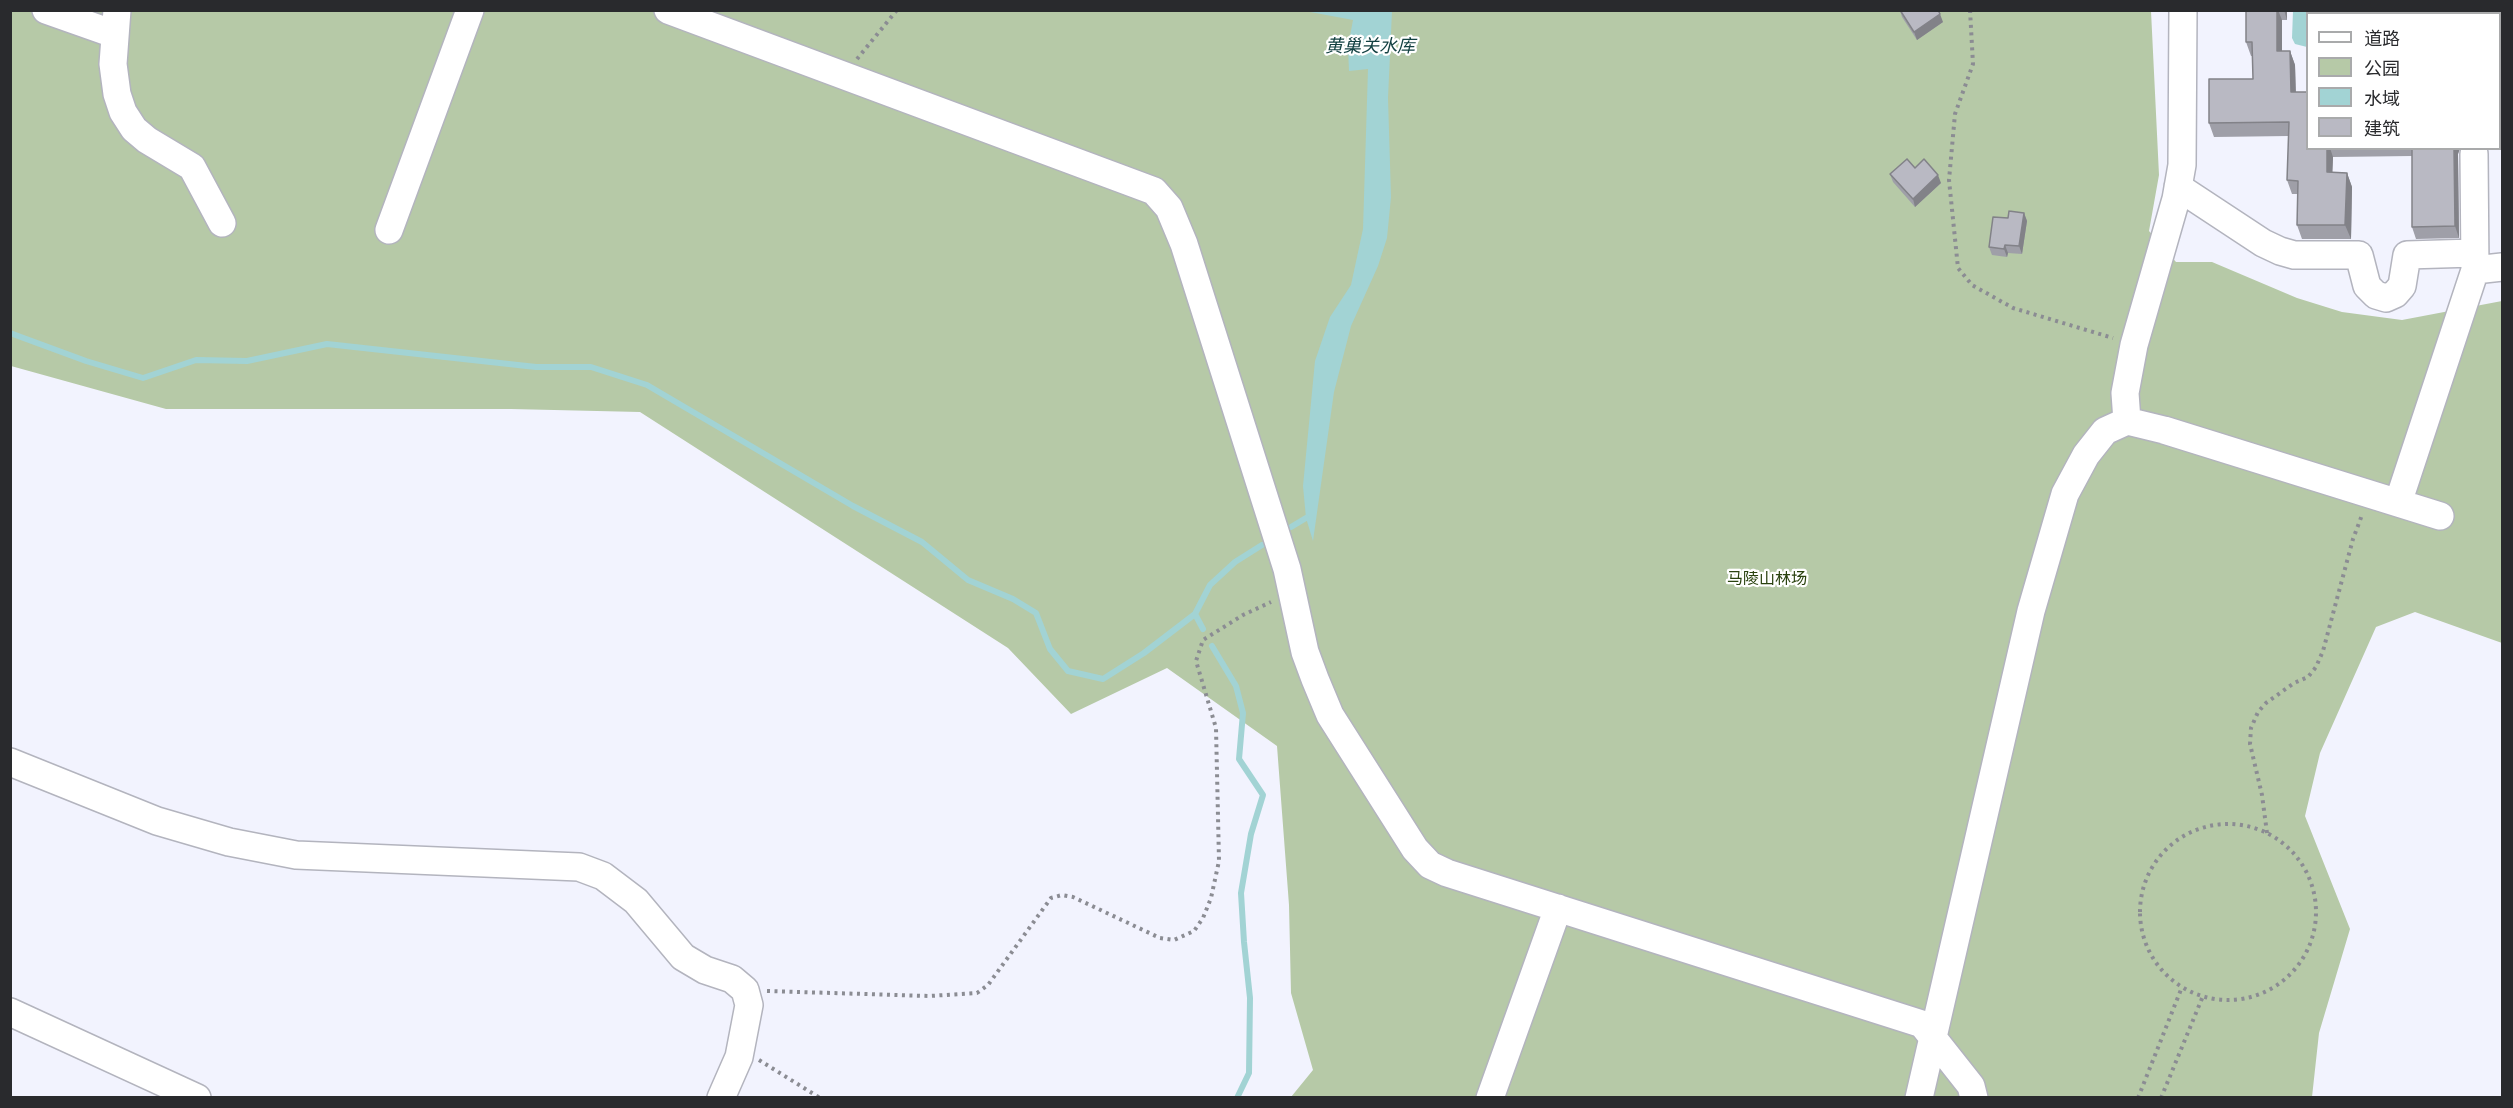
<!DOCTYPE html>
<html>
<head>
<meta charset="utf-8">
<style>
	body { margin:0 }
	#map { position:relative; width:2513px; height:1108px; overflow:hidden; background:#f2f3fe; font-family:"Fira Sans Condensed","Noto Sans SC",sans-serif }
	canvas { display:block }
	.frame { position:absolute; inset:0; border:12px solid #292a2d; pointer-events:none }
	.legend { position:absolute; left:2306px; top:12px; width:195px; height:138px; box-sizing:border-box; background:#fff; border:2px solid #a9aaab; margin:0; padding:8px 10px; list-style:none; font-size:18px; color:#292a2d }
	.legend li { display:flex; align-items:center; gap:12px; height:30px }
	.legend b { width:30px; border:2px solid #a9aaab }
</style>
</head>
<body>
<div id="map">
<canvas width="2513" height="1108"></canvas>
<div class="frame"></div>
<ul class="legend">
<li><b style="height:8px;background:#fff"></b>道路</li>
<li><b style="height:16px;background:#b6c9a7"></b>公园</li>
<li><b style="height:16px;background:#a2d3d4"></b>水域</li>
<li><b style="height:16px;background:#b9b9c3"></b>建筑</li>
</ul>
</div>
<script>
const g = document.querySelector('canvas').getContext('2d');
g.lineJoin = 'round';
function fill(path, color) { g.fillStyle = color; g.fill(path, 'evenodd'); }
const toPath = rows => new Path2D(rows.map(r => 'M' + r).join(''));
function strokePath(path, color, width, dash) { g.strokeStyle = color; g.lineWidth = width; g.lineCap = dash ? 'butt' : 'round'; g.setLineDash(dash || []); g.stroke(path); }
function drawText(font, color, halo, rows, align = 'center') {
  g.font = font + ' "Fira Sans Condensed","Noto Sans SC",sans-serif'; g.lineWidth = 4.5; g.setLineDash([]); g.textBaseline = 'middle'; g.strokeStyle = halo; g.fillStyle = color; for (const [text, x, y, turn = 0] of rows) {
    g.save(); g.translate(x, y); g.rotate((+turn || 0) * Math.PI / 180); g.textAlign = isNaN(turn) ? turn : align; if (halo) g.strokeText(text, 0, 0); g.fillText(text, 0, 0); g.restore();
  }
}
fill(toPath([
	[10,11,2151,11,2159,175,2149,231,2176,262,2212,262,2297,298,2342,312,2402,320,2502,301,2502,643,2415,612,2376,627,2320,753,2305,816,2350,929,2319,1033,2312,1097,1291,1097,1313,1070,1291,993,1289,905,1277,746,1167,668,1071,714,1008,648,640,412,511,409,166,409,11,366]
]), '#b6c9a7');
fill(toPath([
	[2404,10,2405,13,2308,14,2307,47,2295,44,2292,38,2293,11],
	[1305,11,1392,11,1388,98,1391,197,1387,238,1378,266,1351,326,1334,392,1313,541,1306,518,1303,486,1315,361,1330,317,1351,285,1363,229,1368,69,1349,71,1348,47,1353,20]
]), '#a2d3d4');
strokePath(toPath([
	[10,333,86,361,143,378,196,360,247,361,327,344,536,367,591,367,647,385,853,506,922,542,968,580,1013,599,1036,613,1050,649,1068,671,1103,679,1144,653,1195,614],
	[1291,527,1306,518],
	[1203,629,1195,614,1210,585,1235,562,1262,545],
	[1212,646,1236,686,1243,713,1239,759,1263,795,1251,834,1241,893,1244,942,1250,998,1249,1073,1237,1098]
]), '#a2d3d4', 6);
const minor = toPath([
	[46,10,114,34],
	[117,10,113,64,117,94,123,112,134,129,147,140,192,167,222,223],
	[668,10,1154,191,1169,208,1184,244,1287,569,1305,652,1315,679,1330,715,1415,849,1430,865,1447,873,1922,1024,1971,1086,1974,1098],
	[2178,187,2263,243,2280,251,2294,255,2359,255,2367,286,2376,295,2386,298,2395,294,2402,286,2407,255,2474,253],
	[389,230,470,10],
	[2475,270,2502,267],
	[2127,421,2125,393,2134,345,2176,199,2182,165,2183,10],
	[2398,503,2475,270,2474,154],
	[10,762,157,821,229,842,296,855,579,867,603,876,636,901,683,957,705,970,732,979,745,990,749,1005,739,1057,721,1098],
	[10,1012,197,1098],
	[1490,1098,1558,908],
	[1919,1098,2031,611,2065,494,2086,455,2105,431,2127,421,2164,430,2440,516]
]);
strokePath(minor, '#b3b4be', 30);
strokePath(toPath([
	[1970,10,1973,64,1955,114,1949,180,1958,268,1972,285,2013,308,2113,338],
	[857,59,897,10],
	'2140 912a88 88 0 1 1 176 0a88 88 0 1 1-176 0Z',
	[2267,833,2262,795,2250,744,2251,728,2258,712,2266,703,2294,683,2308,677,2316,667,2323,651,2353,539,2362,515],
	[767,991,929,996,977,993,988,985,1051,898,1062,895,1073,897,1160,938,1174,940,1194,931,1203,918,1211,898,1219,861,1216,728,1196,661,1203,640,1243,615,1271,602],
	[759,1060,820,1098],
	[2138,1098,2182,987],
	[2161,1098,2203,996]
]), '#8b8c93', 4, [3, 4.5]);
strokePath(minor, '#fff', 27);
fill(toPath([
	[1900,10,1943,22,1917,40,1902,17],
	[2246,10,2287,10,2287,20,2282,20,2282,51,2290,51,2295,65,2296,92,2307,148,2460,148,2458,154,2459,238,2416,239,2412,227,2412,156,2333,157,2332,172,2347,173,2352,187,2351,239,2302,239,2297,225,2298,194,2292,194,2287,180,2289,136,2214,137,2209,123,2253,79,2253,56,2251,56,2246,42],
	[2499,76,2502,76,2502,127,2499,127],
	[1915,168,1941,183,1915,207,1893,182,1890,174],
	[2024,213,2027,221,2022,254,2008,253,2007,257,1992,255,1989,247,2008,218]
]), '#9f9fa8');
fill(toPath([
	[2277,10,2278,10,2282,20,2282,65,2277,51],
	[2284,10,2287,10,2287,20],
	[1940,14,1943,22,1917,40,1914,32],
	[2290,51,2295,65,2296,106,2291,92],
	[2327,148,2330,148,2333,157,2332,186,2327,172],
	[2454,148,2460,148,2458,154,2459,238,2455,226],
	[2347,173,2352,187,2351,239,2345,225],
	[1938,175,1941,183,1915,207,1913,199],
	[2024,213,2027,221,2022,254,2019,246],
	[2005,245,2008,253,2007,257,2004,249]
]), '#828288');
const building = toPath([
	[1900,10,1938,10,1940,14,1914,32,1900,10],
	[2246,10,2277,10,2277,51,2290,51,2291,92,2307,92,2307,148,2327,148,2327,172,2347,173,2345,225,2297,225,2298,181,2287,180,2289,122,2209,123,2209,79,2253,79,2252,42,2246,42,2246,10],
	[2421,10,2455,10,2455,14,2421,14,2421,10],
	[2499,76,2502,76,2502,119,2499,119,2499,76],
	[2412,148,2454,148,2455,226,2412,227,2412,148],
	[1907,159,1915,168,1924,159,1938,175,1913,199,1890,174,1907,159],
	[2009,211,2024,213,2019,246,2005,245,2004,249,1989,247,1993,217,2008,218,2009,211]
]);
fill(building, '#b9b9c3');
strokePath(building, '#828288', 1.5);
drawText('16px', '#2a420f', '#fff', [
	["马陵山林场",1767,580]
]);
drawText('italic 18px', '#134142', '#fff', [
	["黄巢关水库",1370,47]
]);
</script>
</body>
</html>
